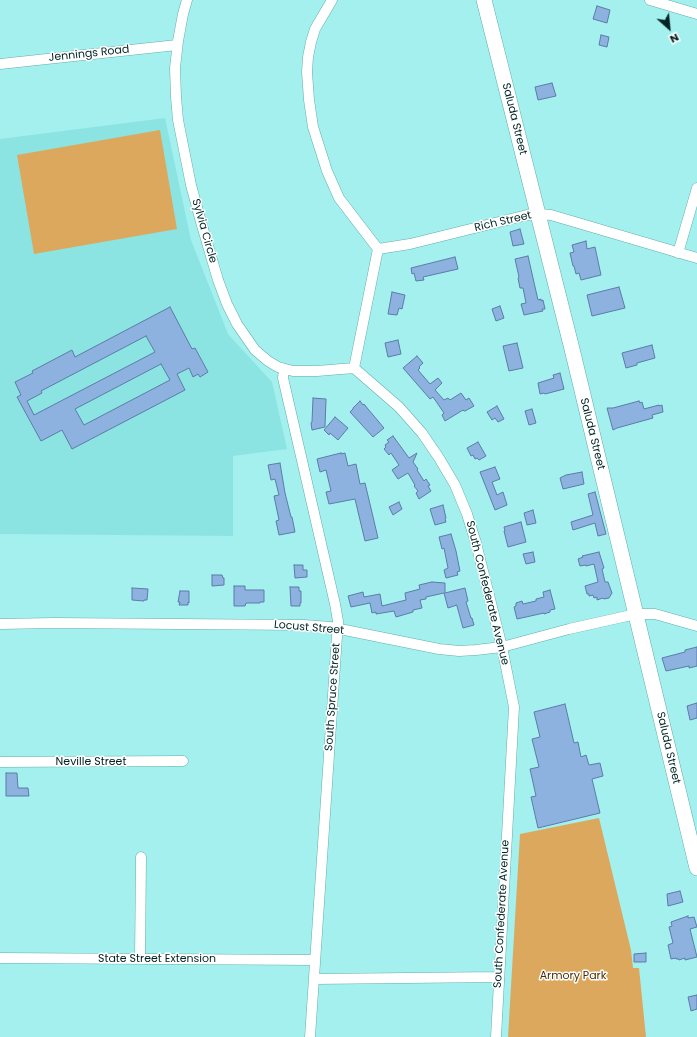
<!DOCTYPE html>
<html>
<head>
<meta charset="utf-8">
<style>
	body { margin:0 }
	#map { position:relative; width:697px; height:1037px; overflow:hidden; background:#a3f0ef; font-family:Poppins,sans-serif }
	canvas { display:block }
	.north { position:absolute; left:649px; top:8px; width:40px; height:40px; -webkit-text-stroke:3px #fff; paint-order:stroke; rotate:153deg; font-size:11px; font-weight:700; line-height:16px; text-align:center; color:#022424 }
	.north::after { content:''; display:block; margin:auto; width:14px; height:18px; background:#022424; clip-path:polygon(50% 0,100% 100%,50% 72%,0 100%) }
</style>
</head>
<body>
<div id="map">
<canvas width="697" height="1037"></canvas>
<div class="north">N</div>
</div>
<script>
const g = document.querySelector('canvas').getContext('2d');
g.lineJoin = 'round';
function fill(path, color) { g.fillStyle = color; g.fill(path, 'evenodd'); }
const toPath = rows => new Path2D(rows.map(r => 'M' + r).join(''));
function strokePath(path, color, width, dash) { g.strokeStyle = color; g.lineWidth = width; g.lineCap = dash ? 'butt' : 'round'; g.setLineDash(dash || []); g.stroke(path); }
function drawText(font, color, halo, rows, align = 'center') {
  g.font = font + ' Poppins,sans-serif'; g.lineWidth = 3; g.setLineDash([]); g.textBaseline = 'middle'; g.strokeStyle = halo; g.fillStyle = color; for (const [text, x, y, turn = 0] of rows) {
    g.save(); g.translate(x, y); g.rotate((+turn || 0) * Math.PI / 180); g.textAlign = isNaN(turn) ? turn : align; if (halo) g.strokeText(text, 0, 0); g.fillText(text, 0, 0); g.restore();
  }
}
fill(toPath([
	[165,118,191,240,228,334,272,382,287,449,233,456,233,536,0,534,0,139]
]), '#8ce4e2');
fill(toPath([
	[160,130,177,229,34,254,17,155],
	[599,818,631,950,633,968,639,968,646,1037,508,1037,520,834]
]), '#dca85e');
const building = toPath([
	[597,6,610,10,607,23,593,19,597,6],
	[601,35,609,37,607,47,599,45,601,35],
	[552,83,556,96,538,100,535,87,552,83],
	[520,229,524,244,513,246,510,232,520,229],
	[586,241,587,249,595,247,601,275,581,280,579,273,576,274,574,266,573,266,570,253,574,252,572,245,586,241],
	[528,256,538,300,541,299,541,301,543,300,545,309,542,309,543,311,524,315,521,304,526,303,523,288,520,288,518,278,519,277,515,259,528,256],
	[455,257,458,269,423,277,424,280,416,281,414,273,412,274,411,268,455,257],
	[619,287,625,308,592,316,587,295,619,287],
	[392,292,405,295,402,309,399,308,397,315,388,314,392,292],
	[500,306,504,318,496,321,492,309,500,306],
	[170,307,192,349,195,348,208,372,200,377,198,374,193,377,189,368,177,374,185,390,72,449,62,430,41,441,17,397,21,395,15,382,33,373,32,371,72,350,75,357,170,307],
	[146,336,155,352,34,415,27,401,42,393,41,391,146,336],
	[161,364,170,380,84,425,75,409,161,364],
	[398,340,401,354,388,357,385,343,398,340],
	[517,343,523,368,509,371,503,346,517,343],
	[652,345,655,358,637,363,637,365,626,368,622,353,652,345],
	[417,356,423,363,419,367,420,368,418,370,430,384,438,378,442,383,435,390,444,400,448,398,450,400,461,393,466,400,469,398,474,406,465,411,464,411,463,410,445,421,442,415,444,413,433,397,430,399,403,368,417,356],
	[560,373,564,389,545,394,544,393,540,394,538,383,554,378,553,375,560,373],
	[313,398,326,399,325,427,312,430,311,423,312,422,313,398],
	[360,401,363,405,364,404,368,409,384,428,373,437,350,412,353,409,353,408,360,401],
	[639,401,640,403,642,402,644,409,659,405,659,406,662,405,663,412,652,415,653,418,617,428,613,430,607,408,613,408,639,401],
	[497,406,504,419,498,422,495,418,492,420,487,412,497,406],
	[532,409,536,423,529,425,525,411,532,409],
	[335,417,348,428,338,440,330,433,329,435,324,430,335,417],
	[393,436,409,458,417,453,413,462,418,469,417,470,424,481,426,479,430,485,428,486,431,491,419,499,416,493,418,491,414,486,415,485,408,473,398,479,392,470,399,465,391,453,389,455,384,449,386,447,385,445,389,442,387,440,393,436],
	[478,442,486,456,479,460,477,458,475,459,473,455,471,456,467,448,478,442],
	[341,453,341,454,345,453,348,466,356,464,360,484,365,483,378,538,365,541,355,499,329,504,326,492,331,491,326,470,320,472,317,459,341,453],
	[280,463,285,493,291,517,292,517,295,532,279,535,276,521,279,520,274,496,279,495,275,479,271,480,268,465,280,463],
	[495,467,500,479,492,482,497,495,503,492,507,505,495,510,480,472,495,467],
	[582,472,584,484,563,489,560,478,566,475,582,472],
	[595,492,606,534,598,536,595,523,573,530,571,522,593,515,588,494,595,492],
	[399,502,402,509,393,515,389,507,399,502],
	[443,505,446,518,445,519,446,522,435,525,430,509,443,505],
	[533,510,536,523,527,525,524,513,533,510],
	[521,522,526,542,508,547,504,531,505,531,504,527,521,522],
	[451,534,456,551,460,571,457,572,458,575,446,578,444,570,448,568,444,548,442,549,439,537,451,534],
	[533,552,535,562,526,564,523,554,533,552],
	[599,552,604,568,602,569,605,582,608,582,612,593,609,598,604,599,603,598,597,600,597,597,594,598,593,595,589,596,589,594,587,594,585,586,598,582,594,564,586,566,586,565,580,566,578,559,583,557,582,556,599,552],
	[294,565,303,565,303,570,307,570,307,577,295,578,294,565],
	[212,575,222,575,223,578,224,578,224,585,212,586,212,575],
	[432,582,445,583,445,593,465,588,468,601,466,602,470,615,471,618,472,618,474,625,463,628,457,606,457,605,448,608,444,593,426,597,426,599,420,600,422,608,413,610,413,612,396,617,394,611,376,614,376,612,372,613,370,603,351,607,348,596,363,592,364,597,380,594,382,606,406,600,405,593,420,589,419,585,432,582],
	[234,586,245,586,245,590,264,590,264,602,260,602,260,603,246,603,245,606,234,606,234,586],
	[290,587,299,587,299,591,301,591,301,603,300,603,300,606,291,606,290,587],
	[132,588,148,589,147,600,144,600,144,601,132,600,132,588],
	[550,590,555,609,550,610,550,612,544,614,544,613,517,619,514,607,516,606,516,603,522,601,523,604,536,601,536,599,544,597,543,592,550,590],
	[180,591,189,591,189,603,188,602,188,605,179,605,180,602,178,602,180,591],
	[697,647,697,666,689,668,689,666,666,671,662,658,685,652,685,650,697,647],
	[697,703,697,718,690,720,687,706,697,703],
	[565,704,574,743,578,742,581,757,586,755,589,765,600,763,603,776,592,779,600,813,538,828,531,797,536,796,530,769,539,767,532,739,540,737,534,712,565,704],
	[6,773,17,773,18,788,28,788,29,796,6,796,6,773],
	[680,891,683,902,668,906,667,894,680,891],
	[688,916,688,918,694,917,697,927,690,929,697,957,685,960,685,958,679,960,679,959,676,959,676,958,671,959,668,945,673,943,669,927,672,926,671,922,688,916],
	[646,953,646,962,634,962,634,954,646,953],
	[697,995,697,1009,691,1011,688,997,697,995]
]);
fill(building, '#8eb2df');
strokePath(building, '#5b7ca6', 1);
const minor = toPath([
	[187,0,183,14,178,41,175,68,176,97,178,120,191,185,201,222,218,280,227,304,237,324,255,350,268,361,278,367,293,371,317,371,354,368],
	[332,0,315,29,311,42,308,57,307,72,309,100,313,127,327,171,339,198,378,249,354,368],
	[650,0,697,14],
	[0,64,177,45],
	[378,249,410,244,527,215,538,214,551,215,697,258],
	[678,253,697,188],
	[354,368,399,407,422,433,439,458,455,485,467,514,476,543,502,647,514,707,496,1037],
	[284,369,283,378,335,604,338,621,310,1037],
	[0,624,53,623,304,625,330,627,439,649,459,651,476,650,502,647,569,629,636,614,655,614,697,626],
	[0,762,183,761],
	[0,958,315,960],
	[140,959,141,857],
	[314,979,499,977]
]);
const secondary = toPath([
	[484,0,572,349,697,868]
]);
strokePath(minor, '#62aead', 11);
strokePath(secondary, '#62aead', 16);
strokePath(minor, '#fff', 10);
strokePath(secondary, '#fff', 15);
drawText('11px', '#022424', '#fff', [
	["Jennings Road",89,54,-6],
	["Saluda Street",514,119,76],
	["Rich Street",503,222,-13],
	["Sylvia Circle",204,231,74],
	["Saluda Street",592,434,76],
	["South Confederate Avenue",487,593,76],
	["Locust Street",309,628,5],
	["South Spruce Street",333,697,-86],
	["Saluda Street",668,748,77],
	["Neville Street",91,762],
	["South Confederate Avenue",502,914,-87],
	["State Street Extension",157,959]
]);
drawText('11px', '#482d00', '#fff', [
	["Armory Park",573,976]
]);
</script>
</body>
</html>
